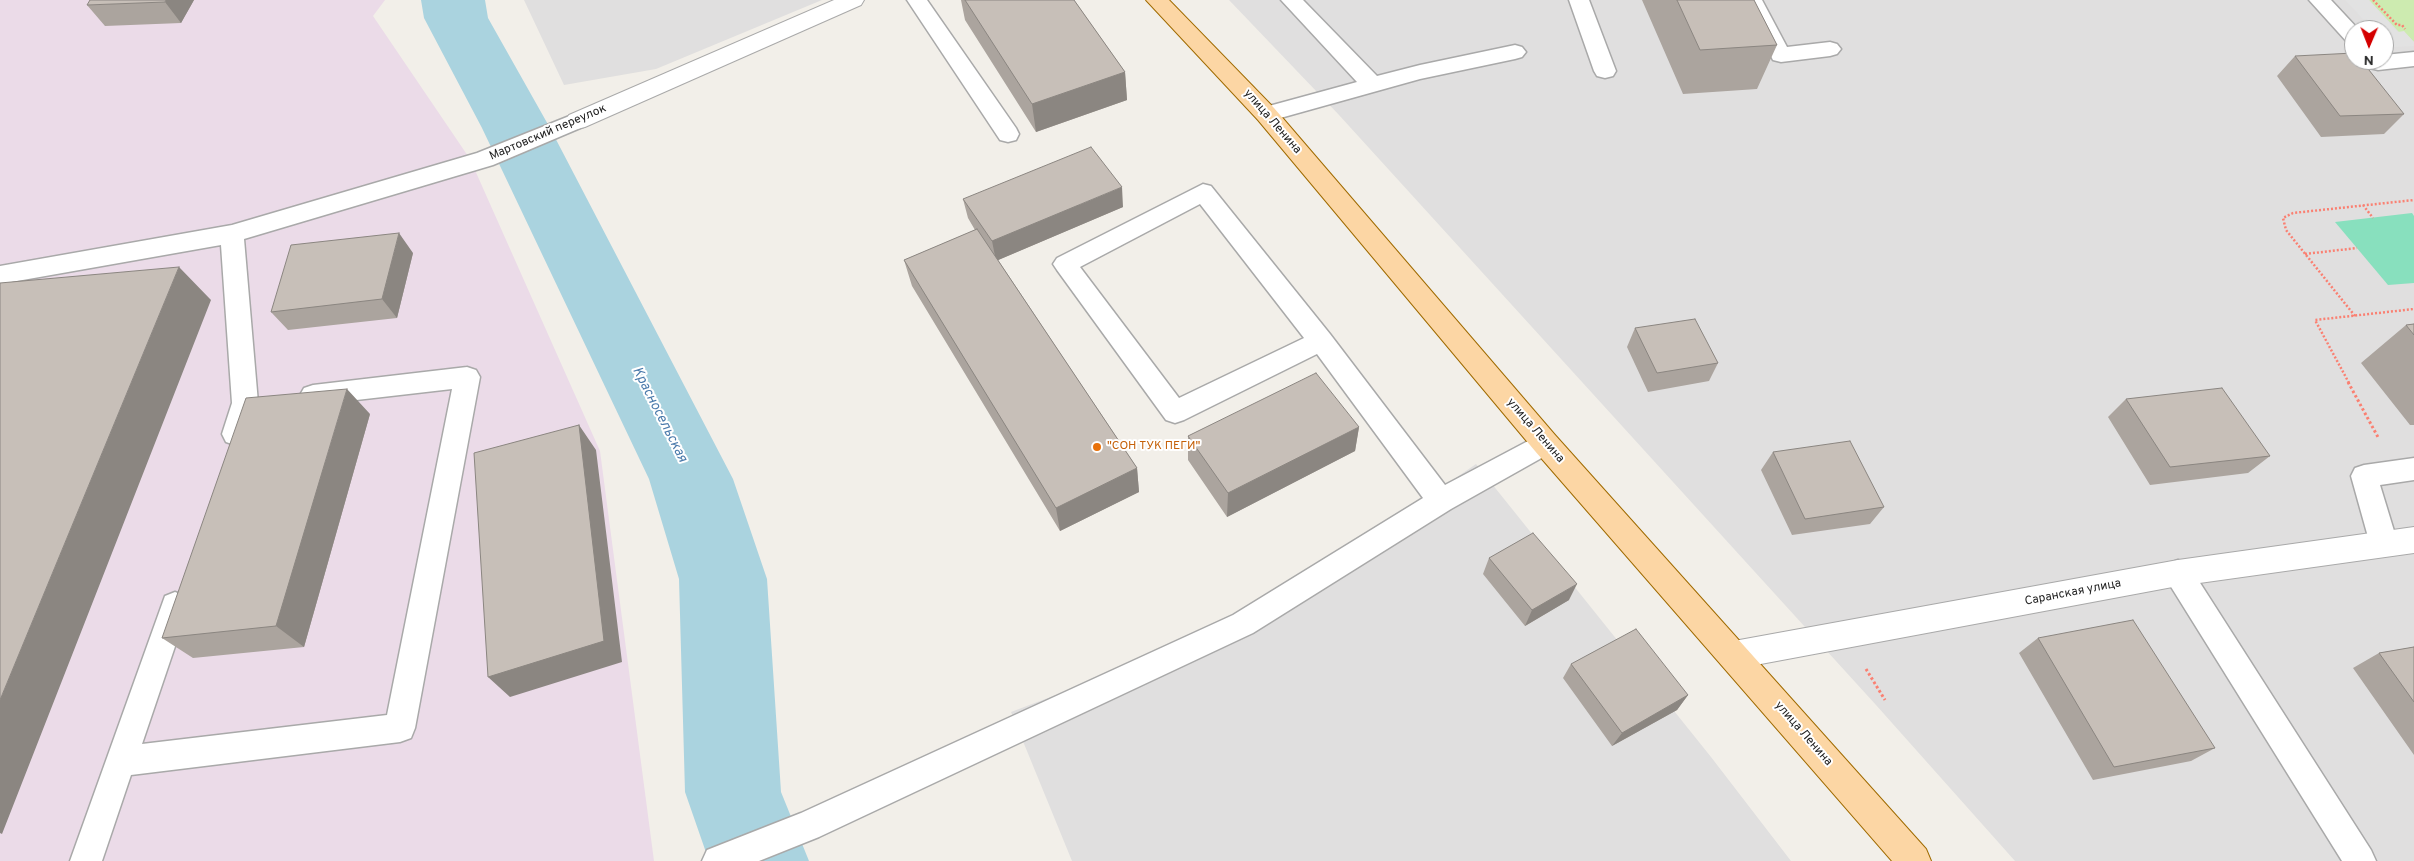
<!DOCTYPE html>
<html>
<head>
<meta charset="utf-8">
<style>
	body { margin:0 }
	#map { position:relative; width:2414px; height:861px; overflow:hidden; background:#f2efe9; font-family:Overpass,sans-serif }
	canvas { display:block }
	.north { position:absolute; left:2344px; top:20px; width:50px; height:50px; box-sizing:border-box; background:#fff; border:1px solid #a7a7a7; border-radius:50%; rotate:181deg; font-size:14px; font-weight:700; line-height:20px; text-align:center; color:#222 }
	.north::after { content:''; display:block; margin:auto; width:18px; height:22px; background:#d40000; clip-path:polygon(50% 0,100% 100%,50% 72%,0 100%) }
</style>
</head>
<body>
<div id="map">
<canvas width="2414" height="861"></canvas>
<div class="north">N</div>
</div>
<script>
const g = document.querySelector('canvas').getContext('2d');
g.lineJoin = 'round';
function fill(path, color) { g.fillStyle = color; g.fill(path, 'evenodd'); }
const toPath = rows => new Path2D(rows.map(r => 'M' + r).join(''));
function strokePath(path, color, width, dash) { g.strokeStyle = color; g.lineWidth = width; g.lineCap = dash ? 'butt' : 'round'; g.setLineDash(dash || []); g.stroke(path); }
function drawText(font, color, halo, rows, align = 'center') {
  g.font = font + ' Overpass,sans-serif'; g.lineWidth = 4; g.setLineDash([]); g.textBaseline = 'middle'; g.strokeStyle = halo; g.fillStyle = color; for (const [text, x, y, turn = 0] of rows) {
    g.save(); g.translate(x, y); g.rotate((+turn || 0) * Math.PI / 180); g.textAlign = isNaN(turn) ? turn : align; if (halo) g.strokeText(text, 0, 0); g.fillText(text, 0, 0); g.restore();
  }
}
fill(toPath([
	[524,0,822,0,656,69,564,85],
	[1229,0,2414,0,2414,861,2015,861,1876,705,1339,115],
	[2354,30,2384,30,2384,60,2354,60],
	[1476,464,1711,757,1791,861,1072,861,1011,712,1243,624]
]), '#e0dfdf');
fill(toPath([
	[0,0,385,0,373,16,470,159,600,451,654,861,0,861]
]), '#ebdbe8');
fill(toPath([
	[2369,0,2414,0,2414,42,2404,32,2399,32]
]), '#cdebb0');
fill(toPath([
	[2412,213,2414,216,2414,283,2388,285,2335,222]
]), '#88e0be');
fill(toPath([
	[2345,0,2369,0,2398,32,2404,31,2414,42,2414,46,2394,47,2384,43,2384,30,2373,30]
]), '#e2e2e2');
fill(toPath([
	[421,0,485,0,488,18,550,128,733,479,767,579,781,792,809,861,709,861,685,792,679,579,649,479,482,128,424,18,421,0]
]), '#aad3df');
const service = toPath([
	[907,0,927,0,1016,128,1019,134,1016,140,1008,142,1000,140,907,0],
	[1281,0,1303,0,1377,76,1420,65,1515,45,1522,47,1526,52,1522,57,1515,59,1420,79,1266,122,1258,119,1255,114,1258,109,1357,82,1281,0],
	[1569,0,1589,0,1616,71,1613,76,1605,78,1597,76,1594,71,1569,0],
	[1742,0,1762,0,1787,47,1830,42,1837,44,1841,49,1837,54,1830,56,1781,62,1773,60,1742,0],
	[2309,0,2331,0,2359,30,2354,30,2354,44,2347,42,2309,0],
	[2414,52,2414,66,2378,70,2370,68,2364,60,2384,60,2384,55,2414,52],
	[577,113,585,116,588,121,585,126,493,165,244,239,258,403,244,442,235,445,226,442,222,434,232,403,221,245,0,284,0,266,232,225,477,153,577,113],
	[1203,184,1211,186,1330,334,1445,485,1545,432,1554,435,1558,443,1554,451,1451,509,1253,633,819,837,759,861,702,861,707,850,801,813,1233,615,1423,498,1317,354,1184,420,1175,423,1166,420,1057,270,1053,264,1057,258,1203,184],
	[1200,204,1304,338,1179,398,1080,267,1200,204],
	[467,367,476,370,480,377,415,728,411,738,400,742,131,775,102,861,70,861,165,596,175,592,185,596,189,605,142,744,387,715,452,389,313,405,304,402,300,395,304,388,313,385,467,367],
	[2414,458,2414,480,2380,485,2398,544,2394,553,2384,556,2374,553,2370,544,2351,476,2355,468,2364,465,2414,458],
	[2178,560,2188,564,2371,850,2376,861,2342,861,2168,582,2164,573,2168,564,2178,560]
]);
const minor = toPath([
	[834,0,864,0,861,5,585,127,577,129,569,127,565,121,569,115,834,0]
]);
const tertiary = toPath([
	[2414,527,2414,553,2178,586,1734,669,1723,665,1719,655,1723,645,1734,641,2178,560,2414,527]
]);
const primary = toPath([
	[1146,0,1169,0,1274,108,1555,435,1926,849,1931,861,1892,861,1535,451,1258,120,1146,0]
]);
strokePath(service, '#a9a9a9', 3);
strokePath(minor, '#a9a9a9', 2);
strokePath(tertiary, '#a9a9a9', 2);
strokePath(primary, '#a06b00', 2);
strokePath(toPath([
	[2373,0,2397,25,2402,25,2405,29],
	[2363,205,2373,218],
	[2305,254,2357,248],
	[2355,316,2286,230,2283,218,2293,213,2414,200],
	[2349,383,2315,320,2414,309]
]), '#fa8072', 2.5, [2, 2]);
strokePath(toPath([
	[2348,382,2379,439],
	[1866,669,1885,700]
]), '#fa8072', 3, [2.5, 2.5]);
fill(service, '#fff');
fill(minor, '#fff');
fill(tertiary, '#fff');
fill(primary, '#fcd6a4');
fill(toPath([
	[194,0,181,23,105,26,87,5],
	[961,0,1074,0,1125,72,1127,100,1036,132,965,20],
	[1642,0,1754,0,1777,45,1757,89,1683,94],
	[2295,56,2404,114,2384,134,2321,137,2277,76],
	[963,199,1123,207,998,260,1137,468,1139,492,1060,531,912,286,904,260,975,230,968,218],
	[413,253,397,318,288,330,271,312],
	[2414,324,2414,425,2410,425,2361,363,2406,325],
	[1635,328,1718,363,1709,381,1648,392,1627,347],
	[2126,399,2270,456,2248,473,2150,485,2108,417],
	[370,414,304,647,193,658,162,638],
	[1359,427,1355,451,1227,517,1188,460,1188,436],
	[1773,452,1884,507,1870,524,1792,535,1761,470],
	[1489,558,1569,600,1525,626,1483,574],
	[2038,638,2215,748,2191,761,2093,780,2019,653],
	[2414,647,2414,755,2353,668,2379,653],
	[1571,664,1688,695,1677,710,1612,746,1563,678]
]), '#aba49e');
fill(toPath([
	[166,0,194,0,181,23,165,2],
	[1125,72,1127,100,1036,132,1032,104],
	[1122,187,1123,207,996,261,992,241],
	[399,233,413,253,397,318,382,299],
	[179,267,211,300,2,834,0,833,0,700],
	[347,389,370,414,304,647,276,626],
	[579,425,596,450,622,662,510,697,488,677],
	[1359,427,1355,451,1227,517,1228,493],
	[1137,468,1139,492,1060,531,1056,508],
	[1577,584,1569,600,1525,626,1532,610],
	[1688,695,1677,710,1612,746,1622,733]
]), '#8b8681');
const building = toPath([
	[90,0,166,0,165,2,87,5,90,0],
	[965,0,1074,0,1125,72,1032,104,965,0],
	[1677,0,1754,0,1777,45,1700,50,1677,0],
	[2354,53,2354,60,2361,60,2404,114,2340,116,2295,56,2354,53],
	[1091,147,1122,187,992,241,963,199,1091,147],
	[977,229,1137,468,1056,508,904,260,977,229],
	[399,233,382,299,271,312,291,245,399,233],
	[179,267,0,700,0,283,179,267],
	[1695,319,1718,363,1657,373,1635,328,1695,319],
	[2414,324,2414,335,2406,325,2414,324],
	[1316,373,1359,427,1228,493,1188,436,1316,373],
	[2222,388,2270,456,2170,467,2126,399,2222,388],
	[347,389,276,626,162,638,246,398,347,389],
	[579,425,604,641,488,677,474,453,579,425],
	[1850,441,1884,507,1805,519,1773,452,1850,441],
	[1533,533,1577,584,1532,610,1489,558,1533,533],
	[2133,620,2215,748,2114,767,2038,638,2133,620],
	[1636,629,1688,695,1622,733,1571,664,1636,629],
	[2414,647,2414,702,2379,653,2414,647]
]);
fill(building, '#c7bfb8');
strokePath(building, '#8b8681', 1);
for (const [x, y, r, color] of [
	[1097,447,5,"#e8710a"]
]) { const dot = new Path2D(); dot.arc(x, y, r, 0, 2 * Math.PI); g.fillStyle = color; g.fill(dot); strokePath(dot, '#fff', 2); }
drawText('12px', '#222', '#fff', [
	["улица Ленина",1272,122,49],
	["Мартовский переулок",548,133,-23],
	["улица Ленина",1535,431,49],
	["Саранская улица",2073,593,-11],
	["улица Ленина",1803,734,49]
]);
drawText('12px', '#c56008', '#fff', [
	["\"СОН ТУК ПЕГИ\"",1107,447]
], 'left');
drawText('italic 14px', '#4a7aab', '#fff', [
	["Красносельская",659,415,63]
]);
</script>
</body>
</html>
